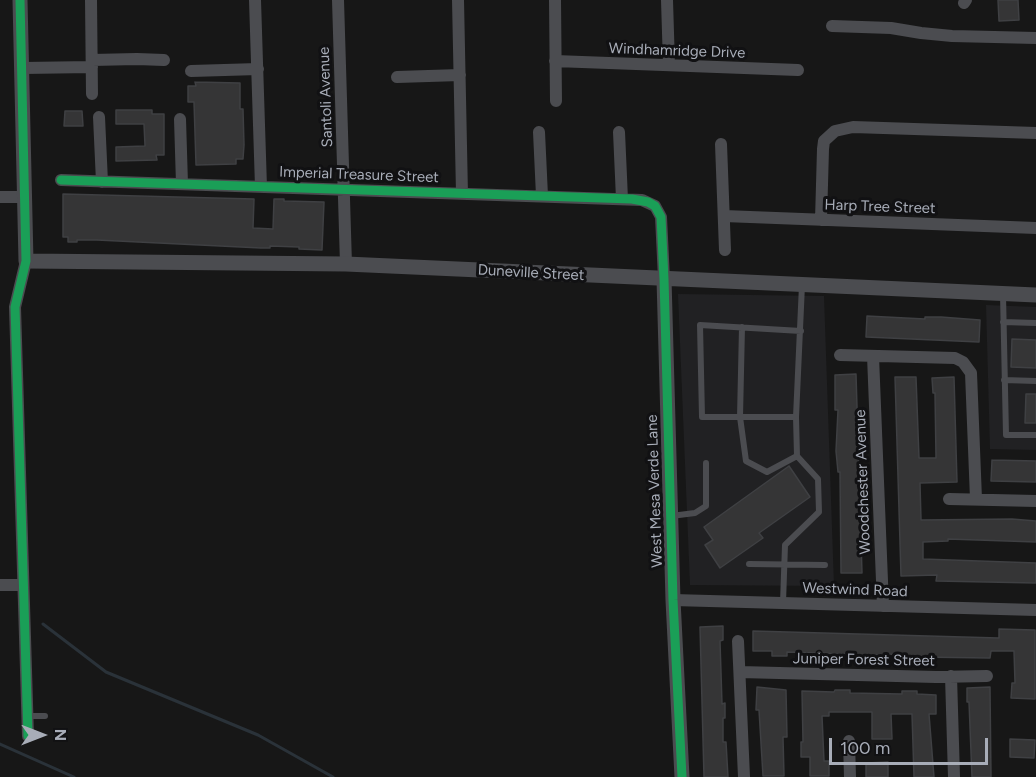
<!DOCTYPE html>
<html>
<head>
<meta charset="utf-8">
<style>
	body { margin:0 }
	#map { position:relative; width:1036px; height:777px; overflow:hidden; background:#171717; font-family:Figtree,sans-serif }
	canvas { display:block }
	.north { position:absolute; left:12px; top:705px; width:60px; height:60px; -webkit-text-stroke:4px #111113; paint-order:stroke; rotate:90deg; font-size:16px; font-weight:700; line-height:24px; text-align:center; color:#a8adb8 }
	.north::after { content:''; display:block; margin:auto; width:21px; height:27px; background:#a8adb8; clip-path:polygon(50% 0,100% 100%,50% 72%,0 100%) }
	.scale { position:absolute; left:829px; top:738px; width:159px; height:27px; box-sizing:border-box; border:3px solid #a8adb8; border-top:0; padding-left:8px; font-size:18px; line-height:21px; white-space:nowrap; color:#a8adb8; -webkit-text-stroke:4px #111113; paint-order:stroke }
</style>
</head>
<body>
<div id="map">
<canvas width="1036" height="777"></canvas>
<div class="north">N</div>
<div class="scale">100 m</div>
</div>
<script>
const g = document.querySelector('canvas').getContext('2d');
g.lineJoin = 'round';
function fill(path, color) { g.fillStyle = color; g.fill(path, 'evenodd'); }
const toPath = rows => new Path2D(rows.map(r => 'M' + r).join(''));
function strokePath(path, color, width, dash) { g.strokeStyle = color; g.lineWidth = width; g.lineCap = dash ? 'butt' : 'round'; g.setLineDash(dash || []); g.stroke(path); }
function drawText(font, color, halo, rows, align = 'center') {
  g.font = font + ' Figtree,sans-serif'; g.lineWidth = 6; g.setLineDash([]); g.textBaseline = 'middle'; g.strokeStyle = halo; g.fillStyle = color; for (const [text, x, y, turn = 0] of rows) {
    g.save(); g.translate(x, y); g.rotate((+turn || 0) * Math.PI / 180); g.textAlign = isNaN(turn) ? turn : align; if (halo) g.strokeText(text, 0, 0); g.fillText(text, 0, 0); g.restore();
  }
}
fill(toPath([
	[678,294,824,296,834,586,690,585],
	[986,305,1036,307,1036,450,990,449]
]), '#212123');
strokePath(toPath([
	[43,624,106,672,258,735,333,777],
	[0,744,74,777]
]), '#2a3239', 3);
const building = toPath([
	[998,0,1018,0,1019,20,999,21,998,0],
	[195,82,240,83,240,109,243,109,244,145,243,159,236,159,236,164,196,165,194,102,188,102,188,86,196,86,195,82],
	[116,110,152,110,152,114,164,114,164,155,156,155,157,160,116,161,116,147,145,146,144,124,116,124,116,110],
	[65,111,82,111,83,126,64,126,65,111],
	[63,194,254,199,253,228,273,229,274,199,284,199,284,201,324,202,322,250,299,249,299,247,270,246,270,248,261,248,97,240,77,240,77,242,68,242,68,237,63,237,63,194],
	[867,316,925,319,925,317,941,317,980,320,979,342,866,337,867,316],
	[1012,339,1036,340,1036,368,1011,367,1012,339],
	[856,374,862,573,841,573,840,472,838,472,836,451,838,410,835,410,835,375,856,374],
	[895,377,916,377,919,458,936,458,935,393,933,393,932,378,954,377,957,482,920,483,921,520,1012,519,1036,521,1036,542,948,539,948,541,923,542,923,559,1036,563,1036,583,936,581,937,575,901,576,895,377],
	[1026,394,1036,394,1036,423,1025,423,1026,394],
	[992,460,1036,461,1036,482,991,481,992,460],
	[789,466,810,497,759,533,763,538,720,568,705,545,713,540,704,527,789,466],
	[723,626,723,640,720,641,722,704,725,703,725,718,723,718,723,742,726,742,728,777,704,777,700,627,723,626],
	[999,629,1035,630,1035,699,1011,698,1012,683,1015,683,1014,651,991,651,990,658,918,657,897,654,874,655,787,652,787,656,772,656,772,651,753,651,753,631,999,638,999,629],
	[757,687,786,690,787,737,783,737,784,776,763,776,759,710,756,710,757,687],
	[990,687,991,777,972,777,969,702,967,702,967,688,990,687],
	[835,690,850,690,850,693,902,694,902,691,917,691,917,694,936,695,936,714,929,714,934,777,914,777,912,714,891,714,892,739,872,739,872,712,829,712,829,716,822,716,824,761,829,761,829,776,810,776,810,757,801,757,801,742,803,742,802,691,834,692,835,690],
	[1010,739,1035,740,1034,758,1010,757,1010,739],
	[888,762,888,777,866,777,866,763,888,762]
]);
fill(building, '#353536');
strokePath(building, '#3f4043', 1.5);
strokePath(toPath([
	[1003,294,1006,435,1036,435],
	[1003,322,1036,323],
	[742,327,740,417,746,461,767,472,797,456],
	[1004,380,1036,381],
	[796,417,702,417,700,325,801,331],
	[671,516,695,513,706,506,706,463],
	[749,564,825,565],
	[783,603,785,545,819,512,818,479,797,456,796,417,802,285],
	[28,716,45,716]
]), '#4b4c50', 6);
strokePath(toPath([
	[91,0,92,94],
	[255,0,261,187],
	[338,0,346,264],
	[458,0,462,194],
	[555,0,556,101],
	[667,0,669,65],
	[964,3,966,0],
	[832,26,891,28,921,33,952,36,1036,38],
	[92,60,137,59,164,60],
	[555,61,798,70],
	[23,68,92,67],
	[191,71,258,69],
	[397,77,460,75],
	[99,117,102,182],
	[180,119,182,184],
	[539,132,542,196],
	[619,132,622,199],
	[721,144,725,250],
	[61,180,642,200,655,206,661,217,664,279],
	[0,197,26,197],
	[724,216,1036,228],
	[821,220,823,149,824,141,835,131,853,127,1036,133],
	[26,261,15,307,28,736],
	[840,355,955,358,963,362,971,373,976,499],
	[873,356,883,606],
	[949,499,1036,501],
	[0,585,23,585],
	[673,600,1036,610],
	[738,641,744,777],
	[740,672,936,677,987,676],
	[951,676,954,777],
	[849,741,850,777]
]), '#4b4c50', 12);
strokePath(toPath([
	[20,0,26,261,346,264,1036,295],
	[664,279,673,600,682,777]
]), '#4b4c50', 15);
strokePath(toPath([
	[20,0,26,261,15,307,28,736],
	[61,180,632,199,648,202,655,206,661,217,664,279,673,600,682,777]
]), '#1a9f57', 9);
drawText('15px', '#a8adb8', '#111113', [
	["Windhamridge Drive",677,51,2],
	["Santoli Avenue",326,97,-92],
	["Imperial Treasure Street",359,175,2],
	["Harp Tree Street",880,207,2],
	["Duneville Street",531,273,3],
	["Woodchester Avenue",863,482,-92],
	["West Mesa Verde Lane",655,491,-92],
	["Westwind Road",855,590,2],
	["Juniper Forest Street",864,660,1]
]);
</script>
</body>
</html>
